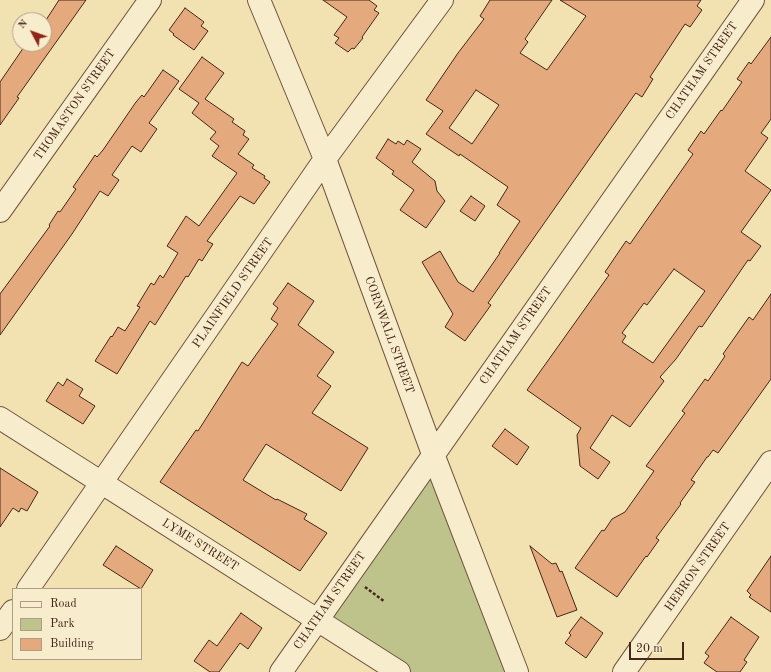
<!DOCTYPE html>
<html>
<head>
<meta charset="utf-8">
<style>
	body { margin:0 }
	#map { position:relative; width:771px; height:672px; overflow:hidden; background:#f3e2b1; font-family:"Old Standard TT",serif }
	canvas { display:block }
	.legend { position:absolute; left:12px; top:588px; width:130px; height:72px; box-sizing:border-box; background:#f7eccc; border:1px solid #b09d85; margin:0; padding:5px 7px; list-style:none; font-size:12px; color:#46261a }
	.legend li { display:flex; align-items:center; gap:8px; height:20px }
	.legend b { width:20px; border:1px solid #b09d85 }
	.north { position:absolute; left:12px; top:12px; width:40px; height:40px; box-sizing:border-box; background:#f7eccc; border:1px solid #b09d85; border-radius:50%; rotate:311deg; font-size:11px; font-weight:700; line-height:16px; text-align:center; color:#46261a }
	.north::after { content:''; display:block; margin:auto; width:14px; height:18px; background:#8f2418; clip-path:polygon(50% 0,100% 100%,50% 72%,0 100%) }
	.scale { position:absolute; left:629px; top:642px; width:55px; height:18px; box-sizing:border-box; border:2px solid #46261a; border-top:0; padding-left:5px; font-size:12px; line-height:14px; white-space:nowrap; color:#46261a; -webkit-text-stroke:3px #f7eccc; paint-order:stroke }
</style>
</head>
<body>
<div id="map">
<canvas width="771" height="672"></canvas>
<ul class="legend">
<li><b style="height:5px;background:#f7eccc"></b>Road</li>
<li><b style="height:11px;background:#bdc38a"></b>Park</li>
<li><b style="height:11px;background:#e4a97c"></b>Building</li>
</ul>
<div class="north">N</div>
<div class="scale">20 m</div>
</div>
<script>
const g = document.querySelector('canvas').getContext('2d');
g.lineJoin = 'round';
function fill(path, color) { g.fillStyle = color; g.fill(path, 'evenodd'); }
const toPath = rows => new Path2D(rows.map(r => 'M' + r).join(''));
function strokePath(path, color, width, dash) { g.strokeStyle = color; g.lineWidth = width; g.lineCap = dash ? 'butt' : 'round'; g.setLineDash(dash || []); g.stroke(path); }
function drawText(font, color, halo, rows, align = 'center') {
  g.font = font + ' "Old Standard TT",serif'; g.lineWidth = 4; g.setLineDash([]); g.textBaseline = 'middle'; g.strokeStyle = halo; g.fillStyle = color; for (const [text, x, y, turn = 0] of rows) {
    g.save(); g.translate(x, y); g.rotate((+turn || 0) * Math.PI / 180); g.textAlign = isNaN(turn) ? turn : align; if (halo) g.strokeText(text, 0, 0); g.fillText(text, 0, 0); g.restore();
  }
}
fill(toPath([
	[433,454,517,672,399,672,317,619]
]), '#bdc38a');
const building = toPath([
	[59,0,86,0,17,97,19,98,0,125,0,82,26,44,44,44,43,20,44,19,46,20,59,0],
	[323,0,369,0,377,6,374,10,379,13,362,37,363,38,354,49,352,48,348,52,335,43,339,38,334,35,347,17,323,0],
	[490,0,552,0,525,39,528,42,520,53,547,70,586,16,560,0,701,0,697,6,702,10,690,27,685,24,650,77,653,79,642,97,636,93,635,94,488,303,491,305,465,341,445,327,453,314,422,262,440,251,458,282,473,292,500,253,499,253,520,221,497,205,508,187,460,154,459,156,426,134,443,111,426,100,458,53,484,19,480,16,490,0],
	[476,90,499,105,472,144,449,128,476,90],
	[185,8,204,22,201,26,208,31,194,50,173,35,174,34,169,30,185,8],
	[771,37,771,119,761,133,768,138,745,171,771,190,741,232,761,246,750,261,748,260,702,327,699,326,676,359,660,377,664,381,630,427,612,415,590,448,610,462,598,479,580,466,577,435,581,428,527,390,609,275,605,272,626,241,630,244,693,154,688,150,701,131,704,134,721,110,722,111,742,82,737,79,749,62,751,64,771,37],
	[674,269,705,291,653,363,622,342,626,336,622,333,644,303,647,305,674,269],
	[202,57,224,73,205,99,234,119,232,122,245,131,243,135,249,139,238,154,254,165,252,168,265,176,264,178,270,182,254,204,240,196,207,241,213,244,202,261,199,259,188,277,186,276,155,325,150,321,117,374,95,361,111,336,112,337,118,327,125,331,140,307,137,306,151,283,154,285,160,275,163,278,178,253,167,246,186,216,199,226,237,173,212,156,219,146,210,139,216,132,192,113,199,103,179,89,202,57],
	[163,70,179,81,149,123,157,129,141,152,132,146,112,175,119,180,108,196,100,191,72,234,0,335,0,294,50,226,49,225,58,211,60,212,76,189,73,187,91,161,95,155,97,157,103,150,136,102,142,95,144,97,163,70],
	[388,139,396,144,398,141,404,145,407,140,421,149,412,162,435,181,437,191,445,201,426,228,400,210,414,190,392,174,394,171,392,170,376,158,388,139],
	[471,196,485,206,475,221,460,211,471,196],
	[288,283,314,301,298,325,334,352,317,376,331,386,312,413,368,448,341,491,266,444,243,480,276,500,277,499,307,514,304,519,327,533,300,571,160,482,196,430,198,431,242,362,248,366,278,324,271,319,278,308,273,304,288,283],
	[771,294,771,379,718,453,713,450,708,457,707,457,691,480,695,482,680,503,681,504,656,538,659,540,647,557,646,556,617,597,575,568,602,530,604,531,612,519,625,512,654,471,646,466,685,413,682,411,705,379,708,381,717,368,725,356,723,354,749,317,753,320,771,294],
	[67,379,83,389,79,396,95,406,83,424,46,401,58,382,63,386,67,379],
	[505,429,529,447,517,465,492,446,505,429],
	[0,468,38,492,27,511,21,508,19,512,13,508,0,527,0,468],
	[116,546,153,570,141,589,103,565,116,546],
	[530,546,552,564,556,563,560,572,562,571,577,610,557,617,530,546],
	[771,556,771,612,749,597,751,595,747,591,771,556],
	[241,613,262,628,248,649,240,643,219,672,210,672,194,661,209,640,217,646,241,613],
	[581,617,603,633,586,658,565,643,571,635,569,633,581,617],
	[731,617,759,637,744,660,747,662,740,672,717,672,704,663,709,656,705,653,731,617]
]);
fill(building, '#e4a97c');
strokePath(building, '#46261a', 1);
const minor = toPath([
	[259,0,325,159,433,454,517,672],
	[0,211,150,0],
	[0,418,399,672],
	[28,589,325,159,442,0],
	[0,629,13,611],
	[281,672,753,0],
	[624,672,771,462]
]);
strokePath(minor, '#715540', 24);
strokePath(toPath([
	[365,587,385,602]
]), '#46261a', 2.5, [3, 2]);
strokePath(minor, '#f7eccc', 22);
drawText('12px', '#46261a', '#f7eccc', [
	["CHATHAM STREET",702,71,-55],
	["THOMASTON STREET",75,105,-55],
	["PLAINFIELD STREET",233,293,-55],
	["CORNWALL STREET",389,335,70],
	["CHATHAM STREET",516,336,-55],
	["LYME STREET",200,545,32],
	["HEBRON STREET",698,567,-55],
	["CHATHAM STREET",330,601,-55]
]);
</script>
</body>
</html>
